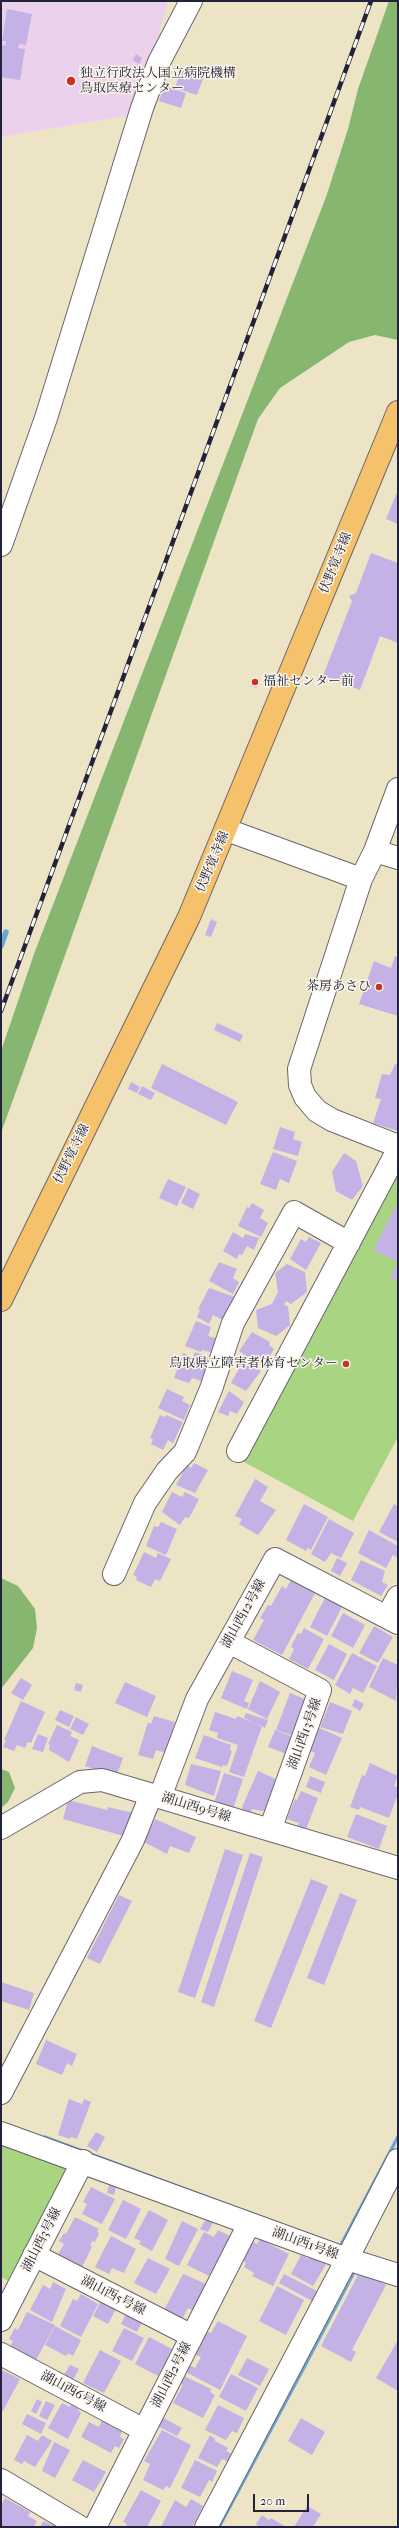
<!DOCTYPE html>
<html>
<head>
<meta charset="utf-8">
<style>
	body { margin:0 }
	#map { position:relative; width:399px; height:2528px; overflow:hidden; background:#ede4c6; font-family:"IM FELL French Canon",serif }
	canvas { display:block }
	.frame { position:absolute; inset:0; border:2px solid #22223b; pointer-events:none }
	.scale { position:absolute; left:253px; top:2494px; width:56px; height:18px; box-sizing:border-box; border:2px solid #22223b; border-top:0; padding-left:5px; font-size:12px; line-height:14px; white-space:nowrap; color:#22223b; -webkit-text-stroke:3px #fbf7ec; paint-order:stroke }
</style>
</head>
<body>
<div id="map">
<canvas width="399" height="2528"></canvas>
<div class="frame"></div>
<div class="scale">20 m</div>
</div>
<script>
const g = document.querySelector('canvas').getContext('2d');
g.lineJoin = 'round';
function fill(path, color) { g.fillStyle = color; g.fill(path, 'evenodd'); }
const toPath = rows => new Path2D(rows.map(r => 'M' + r).join(''));
function strokePath(path, color, width, dash) { g.strokeStyle = color; g.lineWidth = width; g.lineCap = dash ? 'butt' : 'round'; g.setLineDash(dash || []); g.stroke(path); }
function drawText(font, color, halo, rows, align = 'center') {
  g.font = font + ' "IM FELL French Canon","Noto Serif JP",serif'; g.lineWidth = 3; g.setLineDash([]); g.textBaseline = 'middle'; g.strokeStyle = halo; g.fillStyle = color; for (const [text, x, y, turn = 0] of rows) {
    g.save(); g.translate(x, y); g.rotate((+turn || 0) * Math.PI / 180); g.textAlign = isNaN(turn) ? turn : align; if (halo) g.strokeText(text, 0, 0); g.fillText(text, 0, 0); g.restore();
  }
}
fill(toPath([
	[1,1,168,1,156,46,127,116,1,137]
]), '#ebd1eb');
fill(toPath([
	[398,1169,398,1437,353,1521,242,1461],
	[1,2143,68,2167,8,2281,1,2277]
]), '#a9d582');
fill(toPath([
	[389,1,398,1,398,340,375,335,349,342,280,388,258,419,1,1133,1,1051,34,954,326,197,348,129,358,89],
	[1,1578,18,1586,35,1609,37,1628,33,1648,1,1689],
	[1,1769,9,1772,15,1788,8,1802,1,1808]
]), '#86b670');
fill(toPath([
	[398,2133,398,2140,343,2249,339,2245],
	[44,2135,320,2237,319,2240,43,2138],
	[354,2271,356,2272,304,2371,221,2527,219,2527]
]), '#66a7da');
strokePath(toPath([
	[1,946,6,932]
]), '#66a7da', 5.5);
fill(toPath([
	[7,9,32,14,26,45,19,44,18,48,25,49,20,80,1,77,1,45,5,46,6,41,2,41],
	[136,54,142,58,139,64,133,60],
	[182,67,204,76,197,95,175,88],
	[164,86,186,93,181,108,159,101],
	[398,490,398,524,386,519],
	[371,553,398,563,398,643,380,636,360,690,323,676,352,601,349,596,356,593],
	[254,678,260,680,256,688,251,686],
	[211,919,217,922,211,937,205,935],
	[395,956,398,957,398,1016,359,1004,374,961,391,968],
	[217,1023,243,1035,240,1042,214,1030],
	[162,1064,238,1102,226,1125,151,1088],
	[395,1064,398,1065,398,1131,373,1123,381,1099,375,1098,382,1074,390,1075],
	[131,1082,140,1087,137,1093,128,1089],
	[142,1086,155,1093,151,1100,138,1094],
	[280,1127,295,1132,293,1139,302,1142,298,1156,273,1149],
	[273,1152,297,1161,289,1183,280,1179,276,1190,260,1184],
	[344,1153,356,1161,363,1186,352,1200,336,1191,332,1172],
	[168,1179,186,1187,177,1206,159,1198],
	[188,1188,200,1194,193,1209,181,1203],
	[398,1201,398,1262,374,1250],
	[252,1203,264,1210,260,1218,268,1223,261,1237,238,1226,247,1207,249,1208],
	[233,1232,243,1238,245,1234,259,1238,254,1250,247,1246,242,1255,239,1254,237,1259,223,1251],
	[309,1237,321,1243,306,1270,290,1259,301,1239,306,1242],
	[219,1262,237,1269,233,1278,239,1282,233,1294,209,1281],
	[398,1262,398,1281,390,1277],
	[287,1264,305,1272,307,1292,291,1304,286,1301,284,1305,288,1306,290,1325,276,1336,258,1328,256,1310,272,1304,278,1292,275,1273],
	[209,1288,235,1297,223,1320,213,1315,209,1324,197,1317,200,1310,198,1309],
	[196,1321,211,1327,208,1336,216,1338,211,1352,202,1350,201,1352,185,1346],
	[252,1332,270,1342,269,1345,274,1349,268,1360,261,1356,258,1364,239,1351],
	[195,1352,210,1358,201,1381,192,1378,189,1383,174,1378,183,1353,193,1357],
	[249,1362,258,1366,257,1369,261,1371,246,1391,231,1383,242,1363,247,1365],
	[167,1389,184,1397,182,1401,190,1405,184,1420,158,1408],
	[229,1391,244,1402,237,1414,230,1411,228,1416,218,1412],
	[160,1415,165,1417,166,1415,183,1422,173,1443,168,1440,163,1450,151,1444,153,1439,150,1438],
	[194,1463,208,1470,195,1493,176,1485,187,1465,191,1468],
	[255,1479,268,1487,260,1501,276,1510,258,1535,239,1524,242,1519,235,1516],
	[172,1492,182,1497,185,1492,199,1499,189,1518,185,1517,180,1525,162,1512],
	[304,1504,328,1517,311,1550,308,1548,306,1551,286,1540],
	[394,1504,398,1506,398,1542,379,1532],
	[329,1519,354,1533,341,1558,331,1553,325,1562,311,1554],
	[161,1522,177,1529,166,1555,146,1546,154,1526,158,1527],
	[369,1530,398,1546,398,1558,393,1555,386,1568,358,1553],
	[144,1552,156,1558,158,1553,171,1559,160,1581,155,1579,151,1587,136,1580,137,1577,133,1575],
	[337,1558,347,1563,340,1576,331,1571],
	[361,1560,385,1571,382,1582,388,1585,381,1596,351,1580],
	[291,1580,315,1593,282,1655,253,1640,264,1620,260,1618,268,1605,271,1606,282,1586,286,1589],
	[325,1598,342,1607,327,1636,310,1627],
	[343,1613,365,1625,353,1648,331,1636],
	[374,1626,393,1637,378,1663,359,1653],
	[304,1628,324,1639,308,1669,289,1659,294,1649,291,1647,298,1633,301,1634],
	[329,1644,347,1654,334,1680,315,1670],
	[352,1653,377,1666,363,1693,353,1688,350,1694,335,1685],
	[383,1658,398,1665,396,1701,369,1687],
	[232,1671,253,1680,244,1701,249,1703,247,1709,221,1698],
	[21,1678,32,1685,23,1700,11,1693],
	[260,1681,280,1692,267,1719,248,1709],
	[125,1682,156,1696,147,1717,115,1703],
	[76,1683,83,1685,81,1692,74,1690],
	[290,1693,307,1700,294,1736,276,1730],
	[355,1699,364,1704,360,1711,352,1706],
	[21,1701,45,1712,31,1743,28,1742,25,1748,17,1745,14,1751,3,1747,6,1740,4,1740],
	[330,1702,352,1711,343,1734,320,1727],
	[60,1710,74,1716,69,1727,55,1720],
	[215,1712,236,1719,237,1716,262,1726,244,1777,229,1772,238,1745,217,1738,218,1733,209,1730],
	[246,1713,268,1720,265,1728,244,1718],
	[154,1716,175,1722,166,1753,156,1750,153,1759,138,1755,148,1722,151,1724],
	[76,1717,89,1724,83,1735,70,1729],
	[57,1725,72,1732,70,1736,79,1740,69,1762,49,1750,50,1745,48,1744],
	[317,1727,342,1738,326,1775,309,1767,315,1753,307,1750],
	[275,1730,293,1737,292,1756,268,1747],
	[38,1734,48,1738,43,1752,32,1749],
	[204,1735,231,1745,230,1750,232,1751,227,1766,223,1765,222,1767,195,1758],
	[92,1746,123,1758,116,1777,85,1766],
	[370,1763,398,1776,394,1786,398,1788,398,1794,389,1818,360,1807,359,1810,350,1807,362,1775,365,1776],
	[191,1764,221,1771,214,1796,185,1785],
	[258,1771,280,1781,267,1812,252,1809,250,1813,242,1810,243,1805],
	[224,1773,243,1779,233,1809,214,1803],
	[310,1776,325,1782,321,1793,306,1787],
	[301,1791,318,1798,305,1832,297,1828,299,1823,287,1819,295,1799,297,1800],
	[68,1800,107,1810,108,1807,134,1813,127,1837,63,1819],
	[356,1814,387,1826,379,1849,347,1837],
	[155,1819,196,1837,189,1853,170,1846,167,1854,144,1842],
	[225,1849,243,1855,195,1998,178,1992],
	[250,1853,263,1857,214,2007,201,2002],
	[311,1879,328,1886,271,2028,254,2021],
	[340,1893,357,1900,324,1985,307,1978],
	[119,1895,132,1901,100,1964,87,1958],
	[1,1982,34,1993,29,2010,1,2001],
	[46,2040,77,2054,72,2066,67,2063,62,2075,36,2064],
	[69,2099,82,2104,84,2099,91,2102,77,2139,71,2137,70,2139,58,2135],
	[96,2132,105,2137,97,2152,87,2146],
	[110,2182,117,2183,114,2195,107,2193],
	[91,2187,115,2199,102,2224,82,2214,87,2204,83,2202],
	[123,2200,141,2209,126,2239,108,2230],
	[149,2210,168,2220,152,2251,139,2244,141,2241,134,2238],
	[75,2217,99,2229,97,2232,99,2233,95,2242,92,2241,90,2245,92,2247,81,2269,77,2267,78,2264,58,2254,64,2244,59,2241,64,2233,66,2234],
	[207,2217,214,2221,208,2232,200,2229],
	[182,2221,198,2229,179,2266,165,2259],
	[218,2230,230,2236,209,2276,187,2265,204,2232,214,2237],
	[111,2236,136,2249,124,2273,112,2268,109,2274,95,2267],
	[260,2239,289,2254,273,2286,252,2276,254,2273,244,2267,246,2263,242,2260,252,2241,257,2244],
	[301,2255,309,2259,311,2256,326,2264,313,2286,291,2274],
	[148,2258,170,2269,156,2294,134,2283],
	[360,2271,386,2285,352,2350,356,2352,351,2362,321,2346],
	[183,2274,206,2284,192,2310,188,2308,182,2319,164,2310],
	[284,2274,317,2291,312,2301,279,2283],
	[53,2282,66,2289,52,2322,30,2310,43,2285,50,2289],
	[277,2286,304,2300,286,2335,259,2321],
	[81,2294,98,2304,81,2337,60,2326,73,2299,77,2301],
	[101,2301,116,2309,108,2324,93,2316],
	[27,2312,55,2325,35,2362,9,2349,13,2341,9,2339,15,2328,18,2330],
	[127,2312,143,2320,137,2332,121,2324],
	[218,2321,247,2336,220,2390,184,2371,188,2364,195,2368,201,2357,194,2354,206,2331,211,2333],
	[55,2326,81,2340,73,2356,68,2353,66,2356,45,2345],
	[124,2328,144,2338,132,2361,112,2351],
	[149,2337,172,2349,158,2376,135,2364],
	[398,2340,398,2391,376,2378],
	[100,2350,121,2361,104,2393,83,2383],
	[247,2358,269,2369,260,2386,238,2375],
	[70,2365,79,2369,71,2383,62,2378],
	[2,2370,20,2379,3,2411,1,2411],
	[231,2374,258,2388,246,2411,219,2397],
	[184,2376,211,2389,210,2392,215,2395,203,2418,173,2403,183,2385,180,2383],
	[37,2399,42,2402,36,2414,31,2411],
	[46,2401,55,2405,47,2420,39,2416],
	[62,2403,70,2407,72,2404,79,2408,78,2410,81,2413,68,2439,48,2428],
	[218,2405,244,2418,237,2433,232,2431,226,2440,205,2430],
	[27,2414,46,2423,41,2434,22,2424],
	[160,2416,182,2428,177,2436,156,2425],
	[301,2418,325,2432,312,2455,288,2441],
	[102,2420,122,2431,120,2437,124,2439,119,2448,115,2446,111,2453,81,2437,89,2422,99,2427],
	[162,2430,191,2445,170,2488,166,2486,163,2490,143,2480,150,2464,144,2461],
	[27,2435,38,2441,42,2435,52,2441,35,2467,24,2461,22,2464,14,2460],
	[210,2435,215,2439,215,2441,228,2448,226,2451,232,2454,228,2462,222,2459,217,2467,198,2458],
	[54,2442,70,2450,55,2478,42,2471],
	[83,2460,106,2472,94,2492,72,2480],
	[195,2460,217,2471,212,2482,209,2480,200,2497,181,2488],
	[141,2490,161,2501,147,2527,126,2527,127,2524,123,2522],
	[5,2498,30,2512,28,2516,37,2521,34,2527,1,2527,1,2505],
	[191,2499,203,2506,192,2527,161,2527,175,2500,186,2507],
	[307,2506,321,2514,313,2527,294,2527],
	[262,2515,269,2520,271,2518,286,2527,259,2527,256,2524],
	[43,2521,57,2527,40,2527]
]), '#c4b1e5');
const minor = toPath([
	[1,545,46,418,142,108,159,62,191,1],
	[398,789,375,851,361,879,299,1069,300,1085,305,1097,317,1111,332,1120,398,1146],
	[227,830,361,879],
	[375,851,398,858],
	[238,1451,398,1150],
	[114,1574,145,1503,167,1471,185,1452,211,1389,233,1323,294,1212,349,1243],
	[387,1617,398,1597],
	[229,1642,320,1690,270,1830],
	[160,1797,197,1699,275,1559,398,1623],
	[1,1828,80,1782,102,1780,398,1868],
	[1,2093,133,1840,151,1795],
	[1,2133,347,2259,206,2527],
	[398,2160,347,2259,398,2275],
	[34,2255,192,2336],
	[1,2320,83,2161],
	[1,2354,144,2430],
	[1,2480,80,2527],
	[95,2527,249,2224]
]);
const major = toPath([
	[1,1300,189,917,398,412]
]);
strokePath(minor, '#69666c', 24);
strokePath(major, '#69666c', 24);
strokePath(minor, '#fff', 22);
strokePath(major, '#f5c16b', 22);
const rail = toPath([
	[1,1011,371,1]
]);
strokePath(rail, '#22223b', 4.5);
strokePath(rail, '#fbf7ec', 3, [9]);
for (const [x, y, r, color] of [
	[71,81,5,"#c8321e"],
	[255,682,4,"#c8321e"],
	[379,987,4,"#c8321e"],
	[346,1364,4,"#c8321e"]
]) { const dot = new Path2D(); dot.arc(x, y, r, 0, 2 * Math.PI); g.fillStyle = color; g.fill(dot); strokePath(dot, '#fbf7ec', 1.5); }
drawText('13px', '#22223b', '#fbf7ec', [
	["独立行政法人国立病院機構",80,74],
	["鳥取医療センター",80,89],
	["福祉センター前",263,682],
	["茶房あさひ",371,987,"right"],
	["鳥取県立障害者体育センター",338,1364,"right"]
], 'left');
drawText('13px', '#22223b', '#fbf7ec', [
	["伏野覚寺線",336,563,-68],
	["伏野覚寺線",213,862,-67],
	["伏野覚寺線",72,1154,-64],
	["湖山西12号線",244,1614,-61],
	["湖山西13号線",305,1734,-70],
	["湖山西9号線",196,1808,17],
	["湖山西3号線",42,2240,-63],
	["湖山西1号線",305,2244,20],
	["湖山西5号線",113,2296,27],
	["湖山西2号線",172,2375,-63],
	["湖山西6号線",73,2392,28]
]);
</script>
</body>
</html>
